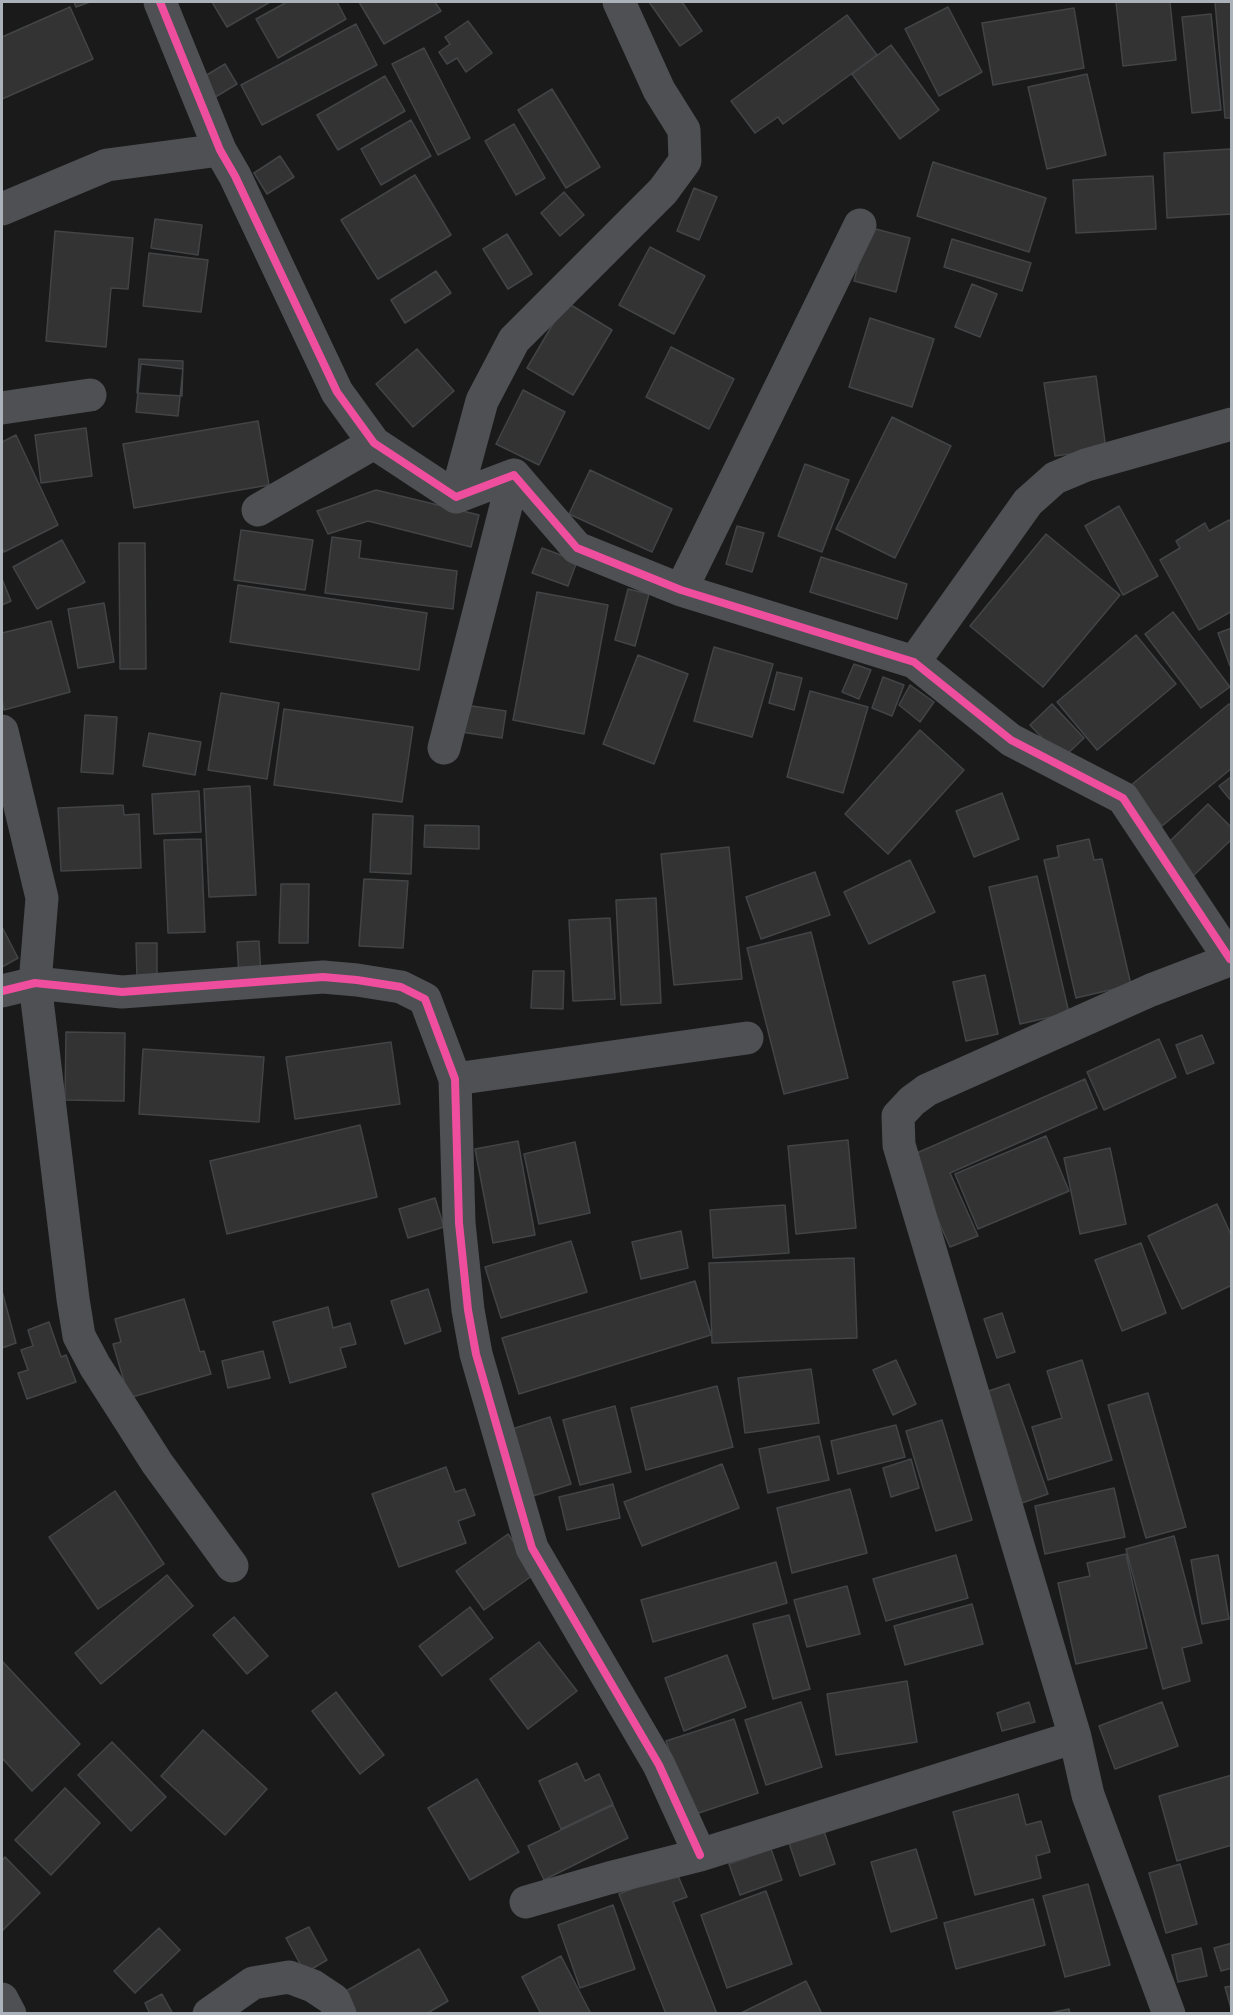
<!DOCTYPE html>
<html>
<head>
<meta charset="utf-8">
<style>
	body { margin:0 }
	#map { position:relative; width:1233px; height:2015px; overflow:hidden; background:#1a1a1a; font-family:Helvetica,sans-serif }
	canvas { display:block }
	.frame { position:absolute; inset:0; border:3px solid #acb2ba; pointer-events:none }
</style>
</head>
<body>
<div id="map">
<canvas width="1233" height="2015"></canvas>
<div class="frame"></div>
</div>
<script>
const g = document.querySelector('canvas').getContext('2d');
g.lineJoin = 'round';
function fill(path, color) { g.fillStyle = color; g.fill(path, 'evenodd'); }
const toPath = rows => new Path2D(rows.map(r => 'M' + r).join(''));
function strokePath(path, color, width, dash) { g.strokeStyle = color; g.lineWidth = width; g.lineCap = dash ? 'butt' : 'round'; g.setLineDash(dash || []); g.stroke(path); }
const building = toPath([
	[74,2,90,2,76,7,74,2],
	[212,2,270,2,227,27,212,2],
	[287,2,337,2,346,19,278,58,256,19,287,2],
	[359,2,435,2,441,11,384,44,359,2],
	[649,2,682,2,702,31,680,46,649,2],
	[1116,2,1170,2,1176,60,1123,66,1116,2],
	[1215,2,1232,2,1232,118,1225,118,1215,2],
	[70,7,93,59,2,99,2,37,70,7],
	[948,7,982,72,939,96,905,29,948,7],
	[1074,8,1084,68,993,85,982,23,1074,8],
	[1211,14,1221,110,1192,113,1182,17,1211,14],
	[847,15,877,55,783,124,778,117,755,133,731,101,847,15],
	[468,21,492,53,466,72,457,58,447,64,439,52,450,44,445,37,468,21],
	[356,24,377,65,262,125,241,85,356,24],
	[891,45,939,110,900,139,852,74,891,45],
	[424,48,470,138,438,155,392,64,424,48],
	[225,64,237,84,212,99,200,79,225,64],
	[1087,74,1106,155,1047,169,1028,87,1087,74],
	[385,76,405,111,338,150,317,115,385,76],
	[552,89,600,167,566,188,518,110,552,89],
	[411,120,431,156,381,185,361,149,411,120],
	[514,124,545,178,516,195,485,141,514,124],
	[1231,149,1232,214,1167,218,1164,153,1231,149],
	[280,156,294,177,267,194,254,173,280,156],
	[933,162,1046,198,1029,252,917,216,933,162],
	[415,175,451,235,378,279,341,220,415,175],
	[1153,176,1156,229,1076,233,1073,180,1153,176],
	[694,188,717,197,699,240,677,231,694,188],
	[564,192,584,215,560,236,541,213,564,192],
	[155,219,202,225,198,255,151,248,155,219],
	[868,227,910,238,896,292,854,281,868,227],
	[55,231,133,238,128,289,111,288,106,347,46,341,55,231],
	[507,234,532,274,508,289,483,249,507,234],
	[952,239,1031,263,1022,291,944,267,952,239],
	[650,247,705,276,674,334,619,305,650,247],
	[149,253,208,260,201,312,143,306,149,253],
	[436,271,451,293,405,323,391,300,436,271],
	[972,284,997,294,980,337,955,327,972,284],
	[566,302,612,330,573,395,527,368,566,302],
	[870,318,934,339,912,407,849,387,870,318],
	[671,347,734,379,709,429,646,397,671,347],
	[417,349,454,391,413,427,376,384,417,349],
	[139,359,183,361,182,396,137,393,139,359],
	[141,364,183,369,178,416,136,412,141,364],
	[1096,376,1106,449,1055,456,1044,383,1096,376],
	[523,390,565,412,539,465,496,444,523,390],
	[892,417,951,446,895,558,836,529,892,417],
	[258,421,269,485,134,508,123,444,258,421],
	[86,428,92,476,41,483,35,435,86,428],
	[16,435,58,525,4,552,2,547,2,442,16,435],
	[805,464,849,480,822,552,778,536,805,464],
	[590,470,672,509,652,552,569,514,590,470],
	[376,490,479,515,471,547,368,521,328,534,317,511,376,490],
	[1119,506,1158,576,1123,595,1085,526,1119,506],
	[1229,520,1232,524,1232,611,1199,630,1160,560,1180,548,1176,541,1205,523,1209,531,1229,520],
	[737,526,764,533,752,572,726,564,737,526],
	[241,530,313,540,305,590,234,580,241,530],
	[1046,534,1120,595,1043,687,970,626,1046,534],
	[332,537,361,541,359,558,457,571,453,609,325,593,332,537],
	[62,540,85,582,37,609,13,567,62,540],
	[119,543,145,543,146,669,120,669,119,543],
	[542,548,577,561,568,586,532,573,542,548],
	[821,557,907,584,897,619,810,592,821,557],
	[2,579,11,601,2,605,2,579],
	[238,585,427,613,419,670,230,642,238,585],
	[628,589,649,594,635,646,615,640,628,589],
	[537,592,608,605,584,734,513,720,537,592],
	[104,603,114,662,78,668,68,609,104,603],
	[1173,612,1230,687,1201,708,1145,634,1173,612],
	[51,621,70,692,4,710,2,699,2,633,51,621],
	[1232,628,1232,665,1230,666,1218,633,1232,628],
	[1136,635,1176,684,1097,750,1057,702,1136,635],
	[714,647,773,664,752,737,694,721,714,647],
	[638,655,688,674,654,764,603,744,638,655],
	[854,664,871,670,859,699,842,692,854,664],
	[777,672,802,678,794,710,769,703,777,672],
	[883,677,904,685,892,716,872,708,883,677],
	[910,685,934,702,920,722,899,705,910,685],
	[810,691,868,707,843,793,787,777,810,691],
	[221,693,279,703,267,779,208,770,221,693],
	[1052,704,1084,738,1062,759,1030,725,1052,704],
	[1229,704,1232,707,1232,768,1162,826,1130,786,1229,704],
	[465,705,506,711,502,738,461,732,465,705],
	[284,709,413,727,402,802,274,785,284,709],
	[85,715,117,717,113,774,81,772,85,715],
	[920,730,964,770,888,854,845,814,920,730],
	[149,733,201,742,195,775,143,766,149,733],
	[1232,776,1232,802,1219,786,1232,776],
	[250,786,256,895,209,897,204,789,250,786],
	[199,791,201,832,154,834,152,794,199,791],
	[1002,793,1019,839,974,857,956,811,1002,793],
	[1208,804,1232,828,1232,839,1193,876,1165,846,1208,804],
	[123,805,124,815,139,814,141,868,61,871,58,808,123,805],
	[373,814,413,816,411,874,370,872,373,814],
	[425,825,479,826,479,849,424,847,425,825],
	[201,839,205,932,168,933,164,840,201,839],
	[1089,839,1094,860,1102,859,1131,985,1076,998,1044,860,1059,857,1057,846,1089,839],
	[729,847,742,979,674,985,661,854,729,847],
	[910,860,935,912,869,944,844,892,910,860],
	[815,872,830,915,761,939,746,897,815,872],
	[1037,876,1069,1013,1020,1024,989,887,1037,876],
	[364,879,408,881,403,948,359,946,364,879],
	[281,884,309,884,308,943,279,943,281,884],
	[656,898,661,1003,621,1005,616,900,656,898],
	[610,918,615,999,573,1001,569,920,610,918],
	[2,927,18,958,2,967,2,927],
	[811,932,848,1078,784,1094,747,948,811,932],
	[259,941,261,976,239,977,237,942,259,941],
	[136,943,157,943,157,978,137,978,136,943],
	[533,971,564,971,563,1009,531,1008,533,971],
	[985,975,998,1034,966,1041,953,982,985,975],
	[66,1032,125,1033,124,1101,65,1100,66,1032],
	[1202,1035,1214,1063,1187,1074,1176,1045,1202,1035],
	[1159,1039,1176,1077,1104,1110,1087,1072,1159,1039],
	[391,1042,400,1104,295,1119,286,1057,391,1042],
	[143,1049,264,1057,259,1122,139,1114,143,1049],
	[1085,1079,1097,1108,950,1173,978,1236,950,1247,910,1156,1085,1079],
	[360,1125,377,1197,227,1234,210,1161,360,1125],
	[1046,1136,1069,1191,978,1229,955,1174,1046,1136],
	[848,1140,856,1228,796,1234,788,1146,848,1140],
	[518,1141,535,1235,493,1243,475,1149,518,1141],
	[575,1142,590,1213,539,1224,524,1154,575,1142],
	[1110,1148,1126,1224,1080,1234,1064,1158,1110,1148],
	[435,1198,444,1227,408,1238,399,1209,435,1198],
	[1217,1204,1232,1237,1232,1285,1182,1309,1148,1236,1217,1204],
	[785,1205,789,1253,713,1258,710,1210,785,1205],
	[681,1231,688,1268,641,1279,632,1242,681,1231],
	[571,1241,587,1292,501,1318,485,1267,571,1241],
	[1141,1243,1166,1313,1122,1331,1095,1260,1141,1243],
	[854,1258,857,1338,712,1343,709,1263,854,1258],
	[695,1281,711,1335,519,1394,502,1338,695,1281],
	[428,1289,441,1331,405,1344,391,1301,428,1289],
	[2,1291,16,1343,2,1348,2,1291],
	[184,1299,200,1352,204,1351,211,1374,129,1398,113,1344,121,1342,115,1319,184,1299],
	[328,1307,333,1328,350,1323,356,1344,340,1348,346,1367,290,1383,273,1322,328,1307],
	[1002,1313,1015,1352,997,1358,984,1319,1002,1313],
	[49,1322,61,1357,66,1355,76,1382,27,1399,18,1373,28,1370,21,1350,33,1346,28,1330,49,1322],
	[263,1351,270,1378,228,1388,222,1361,263,1351],
	[896,1360,916,1404,893,1415,873,1370,896,1360],
	[1082,1360,1112,1460,1048,1480,1032,1427,1062,1418,1047,1371,1082,1360],
	[811,1369,819,1423,745,1433,738,1378,811,1369],
	[1009,1384,1048,1494,1022,1503,983,1393,1009,1384],
	[717,1386,733,1447,646,1470,631,1408,717,1386],
	[1148,1393,1186,1527,1146,1538,1108,1405,1148,1393],
	[615,1406,631,1472,580,1485,563,1420,615,1406],
	[550,1417,571,1484,533,1496,512,1429,550,1417],
	[942,1420,972,1520,936,1531,906,1431,942,1420],
	[896,1425,905,1457,838,1474,831,1441,896,1425],
	[819,1436,829,1480,768,1493,759,1449,819,1436],
	[911,1459,919,1488,891,1497,883,1468,911,1459],
	[722,1464,739,1508,642,1546,624,1502,722,1464],
	[446,1467,455,1492,465,1489,475,1515,458,1521,466,1543,399,1567,372,1494,446,1467],
	[613,1484,620,1518,567,1530,559,1497,613,1484],
	[1114,1488,1125,1537,1045,1554,1035,1506,1114,1488],
	[850,1489,867,1553,792,1573,777,1508,850,1489],
	[115,1491,164,1564,98,1609,49,1537,115,1491],
	[508,1534,536,1573,484,1610,456,1571,508,1534],
	[1174,1536,1202,1643,1182,1648,1190,1681,1163,1689,1126,1549,1174,1536],
	[1126,1554,1147,1648,1076,1664,1058,1583,1090,1576,1087,1563,1126,1554],
	[956,1555,968,1598,886,1621,873,1579,956,1555],
	[1218,1555,1229,1619,1202,1624,1191,1560,1218,1555],
	[776,1562,787,1603,653,1642,641,1600,776,1562],
	[167,1575,193,1606,101,1684,75,1653,167,1575],
	[847,1586,860,1634,807,1647,794,1600,847,1586],
	[972,1604,983,1644,905,1665,894,1626,972,1604],
	[470,1607,493,1638,442,1676,419,1646,470,1607],
	[789,1615,810,1689,773,1699,753,1624,789,1615],
	[234,1617,268,1656,247,1674,213,1635,234,1617],
	[539,1642,577,1691,528,1729,490,1679,539,1642],
	[727,1655,746,1707,684,1731,665,1678,727,1655],
	[2,1661,80,1744,32,1791,2,1758,2,1661],
	[907,1681,917,1742,836,1755,827,1694,907,1681],
	[336,1692,384,1755,360,1774,312,1711,336,1692],
	[801,1702,822,1767,766,1785,745,1720,801,1702],
	[1029,1702,1035,1722,1002,1731,997,1713,1029,1702],
	[1162,1702,1178,1746,1115,1769,1099,1726,1162,1702],
	[734,1719,758,1793,690,1816,666,1741,734,1719],
	[203,1730,267,1789,225,1835,161,1776,203,1730],
	[112,1742,166,1797,131,1831,78,1775,112,1742],
	[577,1763,585,1781,599,1774,613,1804,561,1829,539,1781,577,1763],
	[1232,1775,1232,1845,1177,1861,1159,1796,1232,1775],
	[477,1779,519,1852,470,1880,428,1808,477,1779],
	[65,1788,100,1823,51,1875,15,1840,65,1788],
	[1018,1794,1026,1825,1041,1821,1050,1852,1036,1856,1041,1878,975,1895,953,1812,1018,1794],
	[613,1805,628,1838,544,1880,528,1846,613,1805],
	[824,1831,835,1864,800,1876,789,1843,824,1831],
	[771,1849,782,1880,740,1895,729,1864,771,1849],
	[916,1849,937,1918,891,1932,871,1862,916,1849],
	[5,1857,40,1893,2,1931,2,1861,5,1857],
	[1180,1864,1197,1924,1166,1933,1149,1873,1180,1864],
	[676,1871,687,1897,673,1902,717,2014,666,2014,619,1894,676,1871],
	[1088,1884,1110,1965,1065,1977,1043,1896,1088,1884],
	[766,1891,792,1964,727,1988,701,1915,766,1891],
	[1033,1899,1045,1945,956,1969,944,1923,1033,1899],
	[613,1905,635,1969,580,1988,558,1925,613,1905],
	[309,1927,327,1960,305,1973,286,1938,309,1927],
	[159,1928,180,1950,135,1993,114,1971,159,1928],
	[1232,1943,1232,1968,1221,1971,1214,1948,1232,1943],
	[1201,1948,1207,1976,1178,1982,1172,1955,1201,1948],
	[419,1949,448,2001,426,2014,351,2014,341,1994,419,1949],
	[561,1956,591,2014,541,2014,522,1977,561,1956],
	[806,1981,822,2014,739,2014,806,1981],
	[1232,1986,1232,2012,1225,1987,1232,1986],
	[162,1994,173,2014,150,2014,145,2003,162,1994],
	[1069,2009,1070,2014,1045,2014,1069,2009]
]);
fill(building, '#333334');
strokePath(building, '#424446', 1.5);
strokePath(toPath([
	[160,2,220,150,235,176,337,392,374,443,456,497,514,475,577,548,681,590,914,662,1011,740,1123,798,1230,959],
	[2,209,107,165,220,150],
	[2,408,90,395],
	[456,497,482,401,514,340,663,191,685,161,684,130,659,90,619,2],
	[258,510,374,443],
	[681,590,860,225],
	[914,662,1028,502,1055,478,1086,465,1232,424],
	[2,731,42,898,35,983,73,1299,79,1336,95,1366,157,1463,232,1566],
	[444,748,514,475],
	[2,991,35,983,122,992,323,977,357,980,401,987,425,999,455,1079,459,1223,468,1310,476,1354,532,1548,659,1765,700,1855],
	[455,1079,747,1038],
	[526,1902,609,1878,700,1855,1075,1737],
	[2,1999,10,2014],
	[209,2014,253,1983,289,1977,313,1986,334,2000,340,2014],
	[1169,2014,1088,1795,1075,1737,899,1145,898,1116,912,1101,927,1090,1151,990,1232,959]
]), '#4e5053', 33);
strokePath(toPath([
	[160,2,220,150,235,176,337,392,374,443,456,497,514,475,577,548,681,590,914,662,1011,740,1123,798,1230,959],
	[2,991,35,983,122,992,323,977,357,980,401,987,425,999,455,1079,459,1223,468,1310,476,1354,532,1548,659,1765,700,1855]
]), '#ef4d9e', 8);
</script>
</body>
</html>
